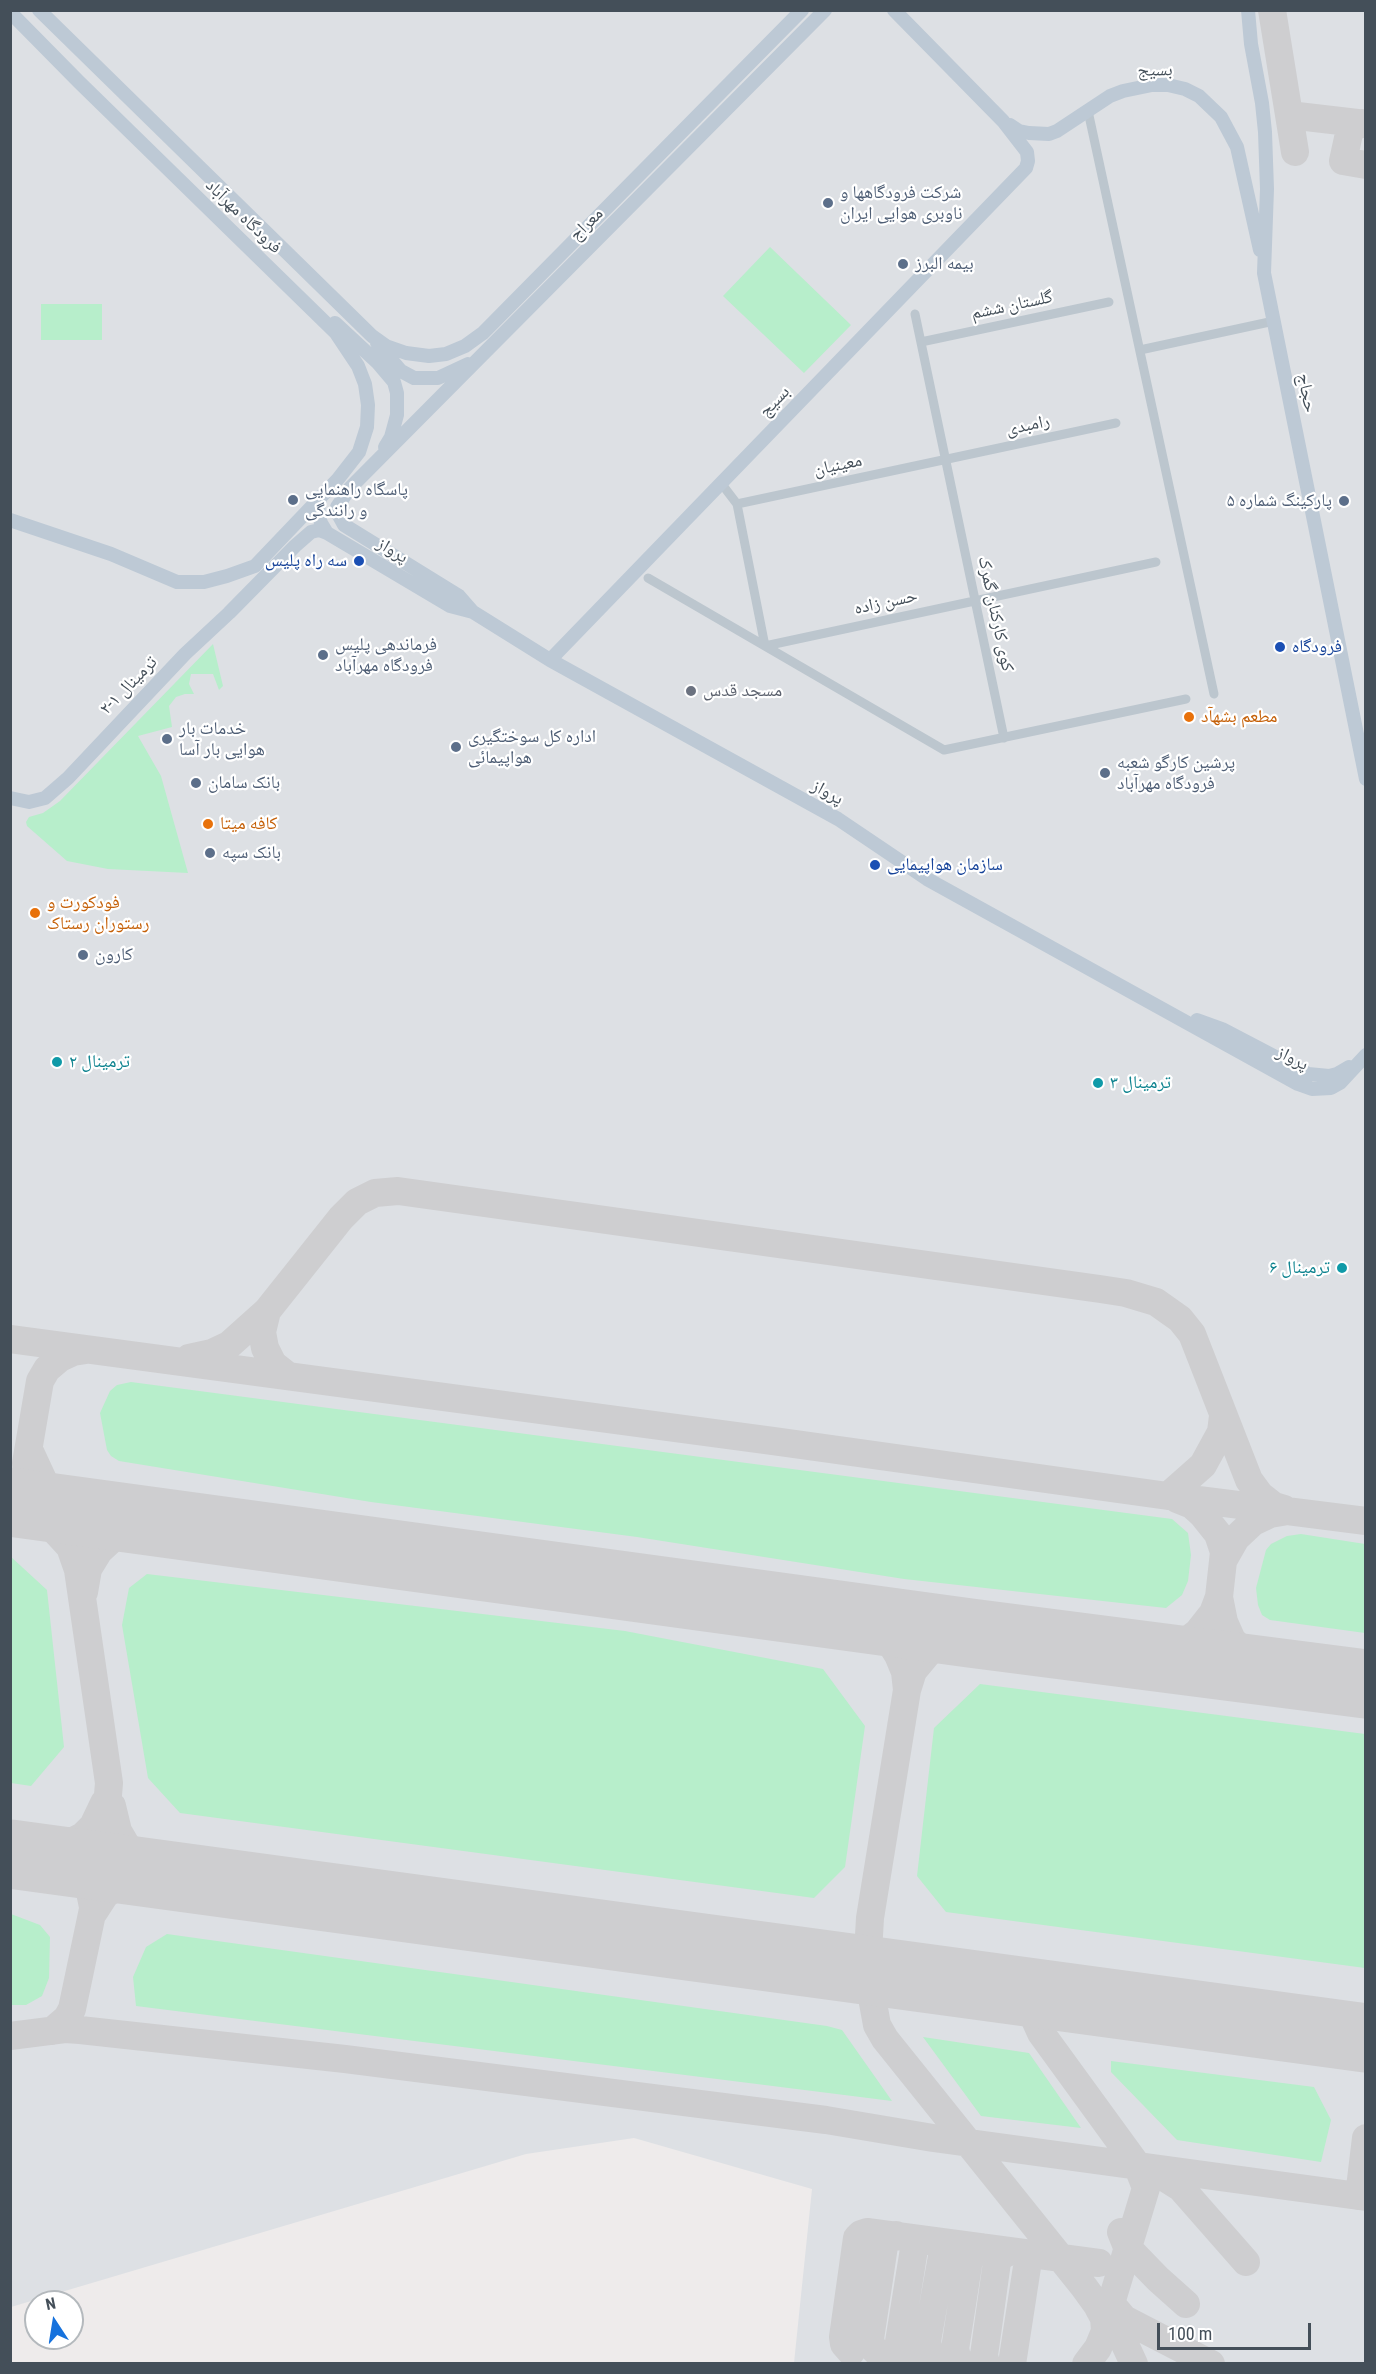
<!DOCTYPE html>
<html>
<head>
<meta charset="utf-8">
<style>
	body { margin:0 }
	#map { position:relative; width:1376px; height:2374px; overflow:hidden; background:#eeebeb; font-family:"Roboto Condensed",sans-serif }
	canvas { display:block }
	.frame { position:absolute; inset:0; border:12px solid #444f59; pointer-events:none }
	.north { position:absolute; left:24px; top:2290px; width:60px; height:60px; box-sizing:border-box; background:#fff; border:2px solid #b4b9bd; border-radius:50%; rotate:348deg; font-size:16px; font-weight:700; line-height:24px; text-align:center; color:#444f59 }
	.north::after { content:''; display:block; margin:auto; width:21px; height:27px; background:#1672dd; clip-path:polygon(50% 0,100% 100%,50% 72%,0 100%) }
	.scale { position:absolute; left:1157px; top:2323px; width:154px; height:27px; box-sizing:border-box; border:3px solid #444f59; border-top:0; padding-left:8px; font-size:18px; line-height:21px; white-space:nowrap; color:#444f59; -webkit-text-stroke:4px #fff; paint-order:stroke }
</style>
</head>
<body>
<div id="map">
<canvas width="1376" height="2374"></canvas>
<div class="frame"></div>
<div class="north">N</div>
<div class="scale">100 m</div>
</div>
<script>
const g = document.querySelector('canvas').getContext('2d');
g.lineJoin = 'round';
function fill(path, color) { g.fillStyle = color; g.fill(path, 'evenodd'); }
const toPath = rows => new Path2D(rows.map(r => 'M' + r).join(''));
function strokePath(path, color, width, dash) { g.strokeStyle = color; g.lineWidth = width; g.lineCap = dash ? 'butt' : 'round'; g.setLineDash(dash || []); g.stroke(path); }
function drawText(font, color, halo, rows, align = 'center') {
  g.font = font + ' "Roboto Condensed","Noto Naskh Arabic",sans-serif'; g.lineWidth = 4.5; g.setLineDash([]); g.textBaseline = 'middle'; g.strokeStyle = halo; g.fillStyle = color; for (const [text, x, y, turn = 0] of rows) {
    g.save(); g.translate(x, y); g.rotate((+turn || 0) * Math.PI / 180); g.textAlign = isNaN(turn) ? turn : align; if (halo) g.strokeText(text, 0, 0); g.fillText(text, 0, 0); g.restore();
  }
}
fill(toPath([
	[11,11,1365,11,1365,2363,794,2363,812,2189,634,2138,526,2154,11,2307]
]), '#dde0e4');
fill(toPath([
	[770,247,851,325,804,373,723,296],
	[41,304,102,304,102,340,41,340],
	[213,644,223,686,219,690,213,674,191,674,189,684,194,694,185,694,176,697,169,706,172,727,138,736,161,776,188,873,108,869,67,861,27,826,26,822,29,817,43,813,60,801],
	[131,1382,1172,1519,1188,1533,1191,1555,1188,1581,1182,1595,1166,1608,904,1579,637,1537,371,1502,119,1461,111,1456,107,1450,100,1413,110,1391,117,1385],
	[1301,1534,1365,1544,1365,1633,1270,1620,1262,1615,1258,1605,1256,1588,1266,1550,1271,1544,1287,1536],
	[10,1556,47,1590,64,1747,31,1786,11,1783],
	[147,1574,625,1631,823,1669,865,1726,845,1867,814,1898,180,1813,148,1778,122,1625,129,1588],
	[980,1684,1365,1734,1365,1968,946,1912,917,1876,934,1728],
	[11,1914,40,1925,50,1937,49,1978,42,1996,26,2005,11,2005],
	[167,1934,827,2026,842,2030,892,2101,136,2006,133,1977,146,1947],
	[923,2037,1029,2053,1081,2128,981,2116],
	[1111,2061,1314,2087,1331,2120,1321,2162,1177,2140,1111,2072]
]), '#b7eecb');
strokePath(toPath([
	[1272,10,1295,152],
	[1289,115,1366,124],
	[1362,123,1350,129,1343,161,1366,165],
	[267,1311,262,1332,265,1348,273,1364,287,1375],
	[10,1339,773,1441,1168,1496,1366,1521],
	[189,1358,212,1353,229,1345,267,1311,341,1218,357,1202,375,1193,398,1191,1100,1289,1126,1293,1156,1302,1180,1319,1192,1334,1249,1480,1260,1495,1274,1506,1284,1509],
	[31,1454,44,1482,56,1495,72,1506,91,1513],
	[1168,1496,1203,1465,1221,1432,1223,1416],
	[1224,1559,1236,1538,1253,1522,1270,1514,1282,1512],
	[84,1592,88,1569,99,1551,113,1538,129,1529,158,1522],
	[1219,1597,1224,1622,1232,1640,1254,1662,1271,1671],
	[859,1618,873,1626,888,1639,898,1655,905,1672,907,1690],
	[970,1633,947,1641,928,1653,913,1671,907,1690,870,1918,867,1970,877,2025,885,2039,1084,2287,1097,2305,1211,2364],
	[1148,1656,1185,1642,1198,1632,1213,1613,1219,1597,1224,1552,1218,1534,1202,1514,1192,1505,1177,1499],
	[112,1806,118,1831,128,1848,159,1874],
	[40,1858,83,1836,93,1826,104,1803],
	[64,1861,74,1866,89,1887,94,1912,105,1895,118,1885,137,1878,159,1874],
	[1022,1991,1041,2033,1137,2165,1146,2188,1112,2300,1114,2307,1125,2320],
	[52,2031,67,2018,72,2009,102,1866,109,1783,78,1570,70,1547,46,1521,30,1495,26,1463,40,1381,47,1369,60,1358,73,1352,86,1350],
	[10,2036,65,2029,80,2030,345,2059,826,2120,933,2138,1366,2197],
	[1151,2169,1181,2188,1246,2262],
	[1359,2196,1366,2138],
	[1121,2232,1127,2247,1158,2279,1186,2304],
	[1112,2304,1117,2327,1134,2364],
	[851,2352,844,2344,843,2337,857,2238,861,2234,867,2232,1099,2263],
	[881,2356,872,2347,870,2339,884,2246,887,2240,896,2235],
	[910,2361,901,2349,899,2342,914,2249,918,2244,927,2240],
	[938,2364,929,2354,927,2341,943,2251,956,2244],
	[962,2364,957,2357,955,2349,969,2259,981,2247],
	[986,2364,984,2355,997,2262,1001,2256,1010,2251],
	[1012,2364,1029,2254],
	[1086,2364,1098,2348,1105,2331,1104,2318,1098,2307]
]), '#ceced0', 28);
strokePath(toPath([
	[10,1502,970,1633,1366,1684],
	[10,1854,1366,2038]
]), '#ceced0', 69);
strokePath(toPath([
	[1088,111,1214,694],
	[915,314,1004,738],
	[921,342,1109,302],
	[1140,350,1274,321],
	[721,483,737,504,765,646,1156,562],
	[737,504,1116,423],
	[648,578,944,750,1186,699]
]), '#bcc6ce', 9);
strokePath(toPath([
	[39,10,372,336,386,346,406,353,429,356,446,354,465,346,483,333,802,10],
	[825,10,350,488,337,507,338,514,344,525,459,596,473,612,550,660,838,819,927,879,1298,1084,1312,1089,1331,1088,1340,1083,1366,1055],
	[1248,10,1251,44,1262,103,1265,132,1267,189,1264,273,1366,779],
	[10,12,79,82,336,333,358,366,365,384,368,405,367,427,359,452,338,479,255,566,227,576,204,582,177,582,111,554,10,520],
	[1010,125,1019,131,1029,133,1049,134,1057,131,1110,96,1123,91,1152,85,1168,85,1185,89,1199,96,1221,117,1237,147,1260,250],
	[335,323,377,362,394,382,397,393,397,415,391,437,385,447],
	[377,343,401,371,414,378,438,378,468,364],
	[320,497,318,513,321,523,327,533,450,606,473,612],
	[550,660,1026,168,1028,161,1027,152,1003,121,894,10],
	[10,798,29,802,45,798,68,778,185,654,229,613,295,546,311,532,319,530,327,533],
	[1197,1020,1222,1029,1308,1074,1329,1076,1337,1074,1349,1067]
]), '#bdc9d5', 14);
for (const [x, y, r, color] of [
	[828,203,6,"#5c6f8a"],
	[903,264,6,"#5c6f8a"],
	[293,500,6,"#5c6f8a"],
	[1344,501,6,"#5c6f8a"],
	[359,561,6,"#1a4fb4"],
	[1280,647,6,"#1a4fb4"],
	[323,655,6,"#5c6f8a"],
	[691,691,6,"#6b7280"],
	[1189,717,6,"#e8710a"],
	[167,739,6,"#5c6f8a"],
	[456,747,6,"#5c6f8a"],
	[1105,773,6,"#5c6f8a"],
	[196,783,6,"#5c6f8a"],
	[208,824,6,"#e8710a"],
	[210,853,6,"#5c6f8a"],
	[875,865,6,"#1a4fb4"],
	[35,913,6,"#e8710a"],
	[83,955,6,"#5c6f8a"],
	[57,1062,6,"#0f9aa8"],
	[1098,1083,6,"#0f9aa8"],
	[1342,1268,6,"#0f9aa8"]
]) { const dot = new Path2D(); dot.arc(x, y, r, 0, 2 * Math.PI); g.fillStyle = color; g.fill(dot); strokePath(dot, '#fff', 2); }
drawText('18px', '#444f59', '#fff', [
	["بسیج",1155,71,-1],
	["فرودگاه مهرآباد",243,217,44],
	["معراج",587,225,-45],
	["گلستان ششم",1012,306,-12],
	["حجاج",1306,393,79],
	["بسیج",775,402,-46],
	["رامبدی",1028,426,-12],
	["معینیان",838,466,-12],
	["پرواز",392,551,31],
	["حسن زاده",886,603,-12],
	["کوی کارکنان گمرک",995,614,78],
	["ترمینال ۱-۲",129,686,-46],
	["پرواز",827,793,29],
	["پرواز",1292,1059,27]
]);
drawText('18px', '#4e5e75', '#fff', [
	["شرکت فرودگاهها و",840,193],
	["ناوبری هوایی ایران",840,214],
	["بیمه البرز",915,264],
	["پاسگاه راهنمایی",305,490],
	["و رانندگی",305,511],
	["پارکینگ شماره ۵",1332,501,"right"],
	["فرماندهی پلیس",335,645],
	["فرودگاه مهرآباد",335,666],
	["خدمات بار",179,729],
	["هوایی بار آسا",179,750],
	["اداره کل سوختگیری",468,737],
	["هواپیمائی",468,758],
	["پرشین کارگو شعبه",1117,763],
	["فرودگاه مهرآباد",1117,784],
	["بانک سامان",208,783],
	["بانک سپه",222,853],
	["کارون",95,955]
], 'left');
drawText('18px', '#164399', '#fff', [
	["سه راه پلیس",347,561,"right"],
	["فرودگاه",1292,647],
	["سازمان هواپیمایی",887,865]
], 'left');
drawText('18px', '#5b616d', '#fff', [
	["مسجد قدس",703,691]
], 'left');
drawText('18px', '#c56008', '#fff', [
	["مطعم بشهآد",1201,717],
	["کافه میتا",220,824],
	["فودکورت و",47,903],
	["رستوران رستاک",47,924]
], 'left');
drawText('18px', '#0d838f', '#fff', [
	["ترمینال ۲",69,1062],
	["ترمینال ۳",1110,1083],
	["ترمینال ۶",1330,1268,"right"]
], 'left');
</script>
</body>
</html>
